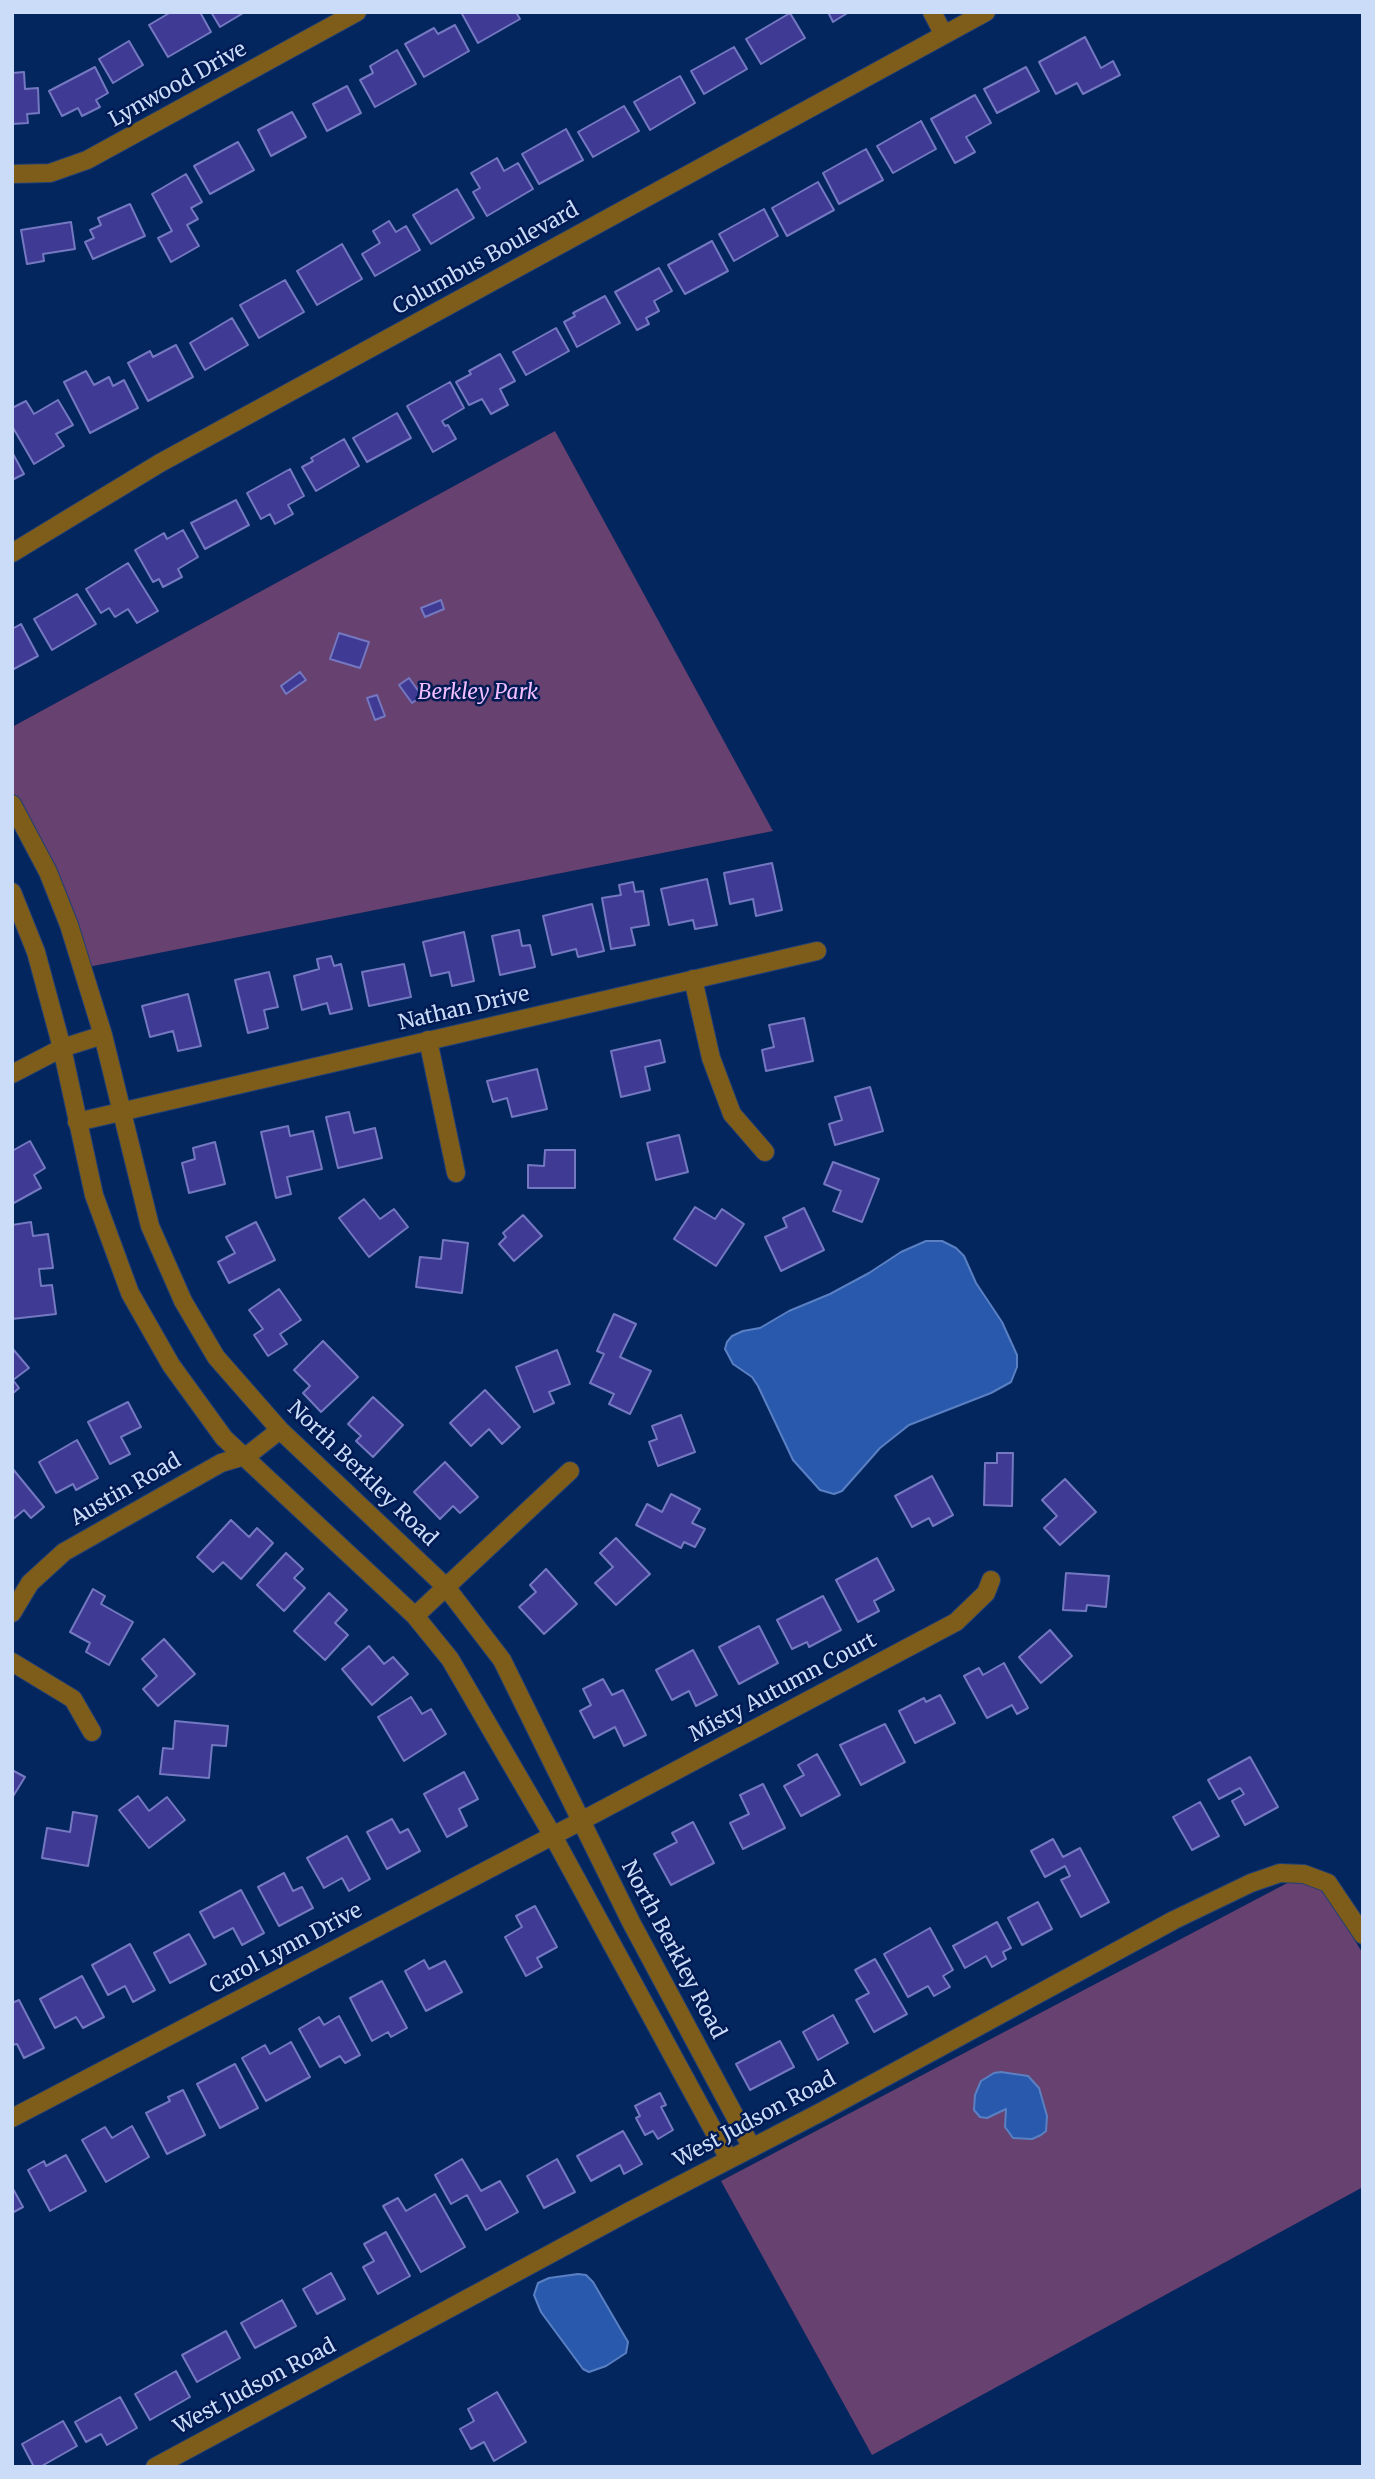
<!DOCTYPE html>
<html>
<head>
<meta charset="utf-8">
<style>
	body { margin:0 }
	#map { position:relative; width:1375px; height:2479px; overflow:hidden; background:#04265f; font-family:Merriweather,serif }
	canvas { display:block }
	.frame { position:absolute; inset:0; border:14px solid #cbdcf9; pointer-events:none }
</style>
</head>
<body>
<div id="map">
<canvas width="1375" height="2479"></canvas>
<div class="frame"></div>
</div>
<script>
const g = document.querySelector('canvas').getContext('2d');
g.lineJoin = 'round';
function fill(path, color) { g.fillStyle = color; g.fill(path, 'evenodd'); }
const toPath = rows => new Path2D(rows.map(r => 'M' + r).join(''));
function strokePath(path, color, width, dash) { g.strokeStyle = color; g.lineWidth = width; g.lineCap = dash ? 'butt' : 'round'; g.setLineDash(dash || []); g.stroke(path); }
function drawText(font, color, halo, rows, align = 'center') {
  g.font = font + ' Merriweather,serif'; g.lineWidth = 5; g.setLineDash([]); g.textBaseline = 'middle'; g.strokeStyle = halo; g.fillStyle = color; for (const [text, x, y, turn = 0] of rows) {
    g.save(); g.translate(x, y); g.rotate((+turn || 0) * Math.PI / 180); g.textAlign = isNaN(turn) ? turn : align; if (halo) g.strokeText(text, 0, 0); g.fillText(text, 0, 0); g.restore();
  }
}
fill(toPath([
	[555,431,773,831,83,968,12,804,12,727],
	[1293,1880,1325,1891,1363,1954,1363,2187,872,2455,721,2181]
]), '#67416f');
const water = toPath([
	[926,1241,942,1241,956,1248,964,1256,976,1283,1002,1322,1017,1355,1017,1367,1011,1382,991,1393,909,1425,880,1448,842,1491,834,1494,820,1490,793,1460,758,1386,752,1377,733,1364,725,1349,727,1342,732,1336,743,1331,760,1328,789,1311,830,1294,869,1273,901,1252,926,1241],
	[1001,2072,1028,2076,1039,2088,1047,2116,1046,2131,1041,2135,1032,2139,1013,2138,1005,2127,1006,2109,987,2118,980,2117,974,2110,975,2095,981,2081,994,2073,1001,2072],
	[578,2274,586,2275,593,2282,628,2342,626,2353,606,2366,589,2372,583,2369,541,2312,534,2295,538,2283,549,2278,578,2274]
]);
fill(water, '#2959ac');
strokePath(water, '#5a80c3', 2);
const building = toPath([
	[171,12,200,12,211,32,168,57,149,25,171,12],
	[211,12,245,12,220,27,211,12],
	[461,12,516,12,520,19,478,43,461,12],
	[828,12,849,12,833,22,828,12],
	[790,13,805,38,761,64,746,39,790,13],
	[455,25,469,51,424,77,405,44,434,28,438,34,455,25],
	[1085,37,1101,68,1113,61,1120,75,1083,94,1077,83,1056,94,1039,62,1085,37],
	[129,41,143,65,113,83,99,59,129,41],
	[734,47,747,69,704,94,691,71,734,47],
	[397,50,416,84,375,107,360,80,373,73,370,66,397,50],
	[95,67,108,93,96,100,100,107,82,116,78,108,62,116,49,91,95,67],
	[1026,67,1039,91,997,113,984,89,1026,67],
	[24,72,25,89,38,88,39,113,27,114,28,123,12,124,12,73,24,72],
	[680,76,695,103,650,130,634,102,680,76],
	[347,86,361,113,327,131,313,104,347,86],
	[975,95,991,123,966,137,975,152,955,163,931,119,975,95],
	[624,106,639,131,593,157,578,132,624,106],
	[292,112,306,137,271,156,258,130,292,112],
	[921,121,936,149,893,173,877,146,921,121],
	[566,129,583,160,539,184,522,154,566,129],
	[238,142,254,170,210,194,194,166,238,142],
	[866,149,883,180,839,204,823,173,866,149],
	[497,158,504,171,518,163,533,189,487,216,473,192,480,188,471,173,497,158],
	[186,174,202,202,191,208,198,219,187,225,199,246,171,262,158,238,172,231,152,194,186,174],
	[818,182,834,210,787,236,772,208,818,182],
	[457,189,474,218,431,244,413,215,457,189],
	[130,204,145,236,93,259,85,242,94,238,90,230,101,225,98,218,130,204],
	[764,209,778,236,734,261,719,234,764,209],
	[389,221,396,232,406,226,420,250,375,276,362,254,380,243,373,231,389,221],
	[71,222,75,249,43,254,44,261,27,264,21,230,71,222],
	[712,241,728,271,685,294,668,265,712,241],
	[342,244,362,279,317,305,297,271,342,244],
	[659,268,672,291,654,301,659,311,646,318,649,324,637,330,615,292,659,268],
	[285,280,304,312,259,338,240,305,285,280],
	[605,296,620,323,577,347,564,322,575,316,573,313,605,296],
	[232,318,248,345,205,370,190,343,232,318],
	[556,328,569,351,526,375,513,352,556,328],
	[176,345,193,377,148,401,128,363,150,351,153,357,176,345],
	[500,354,515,381,500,389,508,405,491,414,482,399,469,405,456,382,471,374,469,371,500,354],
	[86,371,94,385,109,377,113,386,124,380,138,408,90,433,64,382,86,371],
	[450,382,464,408,442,421,445,426,448,425,456,439,433,452,407,406,450,382],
	[58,400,73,425,56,434,64,446,34,464,12,426,12,408,26,401,34,414,58,400],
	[397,413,411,438,367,462,353,438,397,413],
	[344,439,359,466,316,491,302,467,313,461,311,458,344,439],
	[12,452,24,474,12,480,12,452],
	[290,469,304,496,288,505,293,514,275,524,270,514,261,519,247,493,290,469],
	[236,500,249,525,205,549,191,523,236,500],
	[183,530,198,557,178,569,182,577,163,587,159,579,153,582,135,550,164,533,167,539,183,530],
	[128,563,158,611,137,623,128,609,115,617,109,608,101,613,86,589,128,563],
	[77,594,96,624,52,650,34,619,77,594],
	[441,600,444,609,425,617,421,608,441,600],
	[21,624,38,656,12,670,12,629,21,624],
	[339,633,369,642,360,668,330,659,339,633],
	[300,672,306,680,286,694,281,686,300,672],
	[409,678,422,696,412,703,399,685,409,678],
	[377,695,385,716,375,720,367,698,377,695],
	[772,863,782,910,756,916,753,899,730,904,724,873,772,863],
	[707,879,717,925,695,929,693,920,669,925,661,889,707,879],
	[633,882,635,892,643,891,649,925,631,928,635,945,611,949,602,898,621,895,619,885,633,882],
	[592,904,604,951,578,957,576,949,552,955,543,916,592,904],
	[519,930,522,946,530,945,535,967,500,975,492,936,519,930],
	[464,932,474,981,452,986,449,972,431,976,423,942,464,932],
	[331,956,334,966,341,964,352,1009,330,1014,327,1003,302,1010,294,976,319,969,317,959,331,956],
	[404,964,411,997,369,1006,362,972,404,964],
	[269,972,278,1007,264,1010,268,1028,248,1033,235,980,269,972],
	[188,994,201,1046,178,1051,173,1031,150,1037,142,1006,188,994],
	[804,1018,813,1061,766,1071,762,1050,774,1047,769,1025,804,1018],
	[660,1040,665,1062,645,1067,650,1090,621,1097,611,1051,660,1040],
	[537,1069,547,1109,512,1117,507,1098,493,1102,487,1081,537,1069],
	[870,1087,883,1131,835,1145,829,1124,842,1120,835,1097,870,1087],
	[349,1112,354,1133,375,1128,382,1158,338,1168,326,1117,349,1112],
	[288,1126,290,1136,313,1131,322,1169,287,1177,291,1194,276,1198,261,1132,288,1126],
	[679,1135,688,1172,656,1180,647,1143,679,1135],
	[30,1141,45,1168,34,1175,41,1188,12,1204,12,1151,30,1141],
	[215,1142,225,1184,189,1193,182,1163,195,1159,193,1148,215,1142],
	[545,1150,575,1150,575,1188,528,1188,528,1165,544,1166,545,1150],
	[833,1162,879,1179,862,1222,833,1211,841,1191,824,1184,833,1162],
	[364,1199,380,1219,394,1209,408,1227,369,1257,339,1218,364,1199],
	[695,1207,715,1219,722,1209,744,1224,716,1266,674,1239,695,1207],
	[804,1208,824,1250,781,1271,765,1237,787,1227,783,1218,804,1208],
	[523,1215,542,1236,514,1261,499,1244,506,1237,503,1233,523,1215],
	[31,1222,33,1236,48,1234,53,1268,39,1269,41,1286,52,1285,56,1314,12,1319,12,1225,31,1222],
	[256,1222,275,1260,229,1283,218,1262,235,1253,226,1237,256,1222],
	[443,1240,468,1243,462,1293,416,1287,420,1257,441,1259,443,1240],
	[279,1289,301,1320,280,1334,287,1344,268,1356,254,1335,263,1329,249,1310,279,1289],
	[614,1314,636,1324,620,1357,651,1371,630,1414,609,1404,614,1394,590,1383,604,1354,597,1351,614,1314],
	[323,1341,358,1377,321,1412,303,1393,310,1386,294,1370,323,1341],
	[12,1348,29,1368,13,1380,19,1388,12,1394,12,1348],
	[557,1350,570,1384,549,1392,554,1403,534,1412,516,1367,557,1350],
	[485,1390,520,1427,502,1444,489,1429,471,1446,450,1423,485,1390],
	[373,1397,403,1425,373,1457,356,1441,361,1436,348,1424,373,1397],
	[128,1402,141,1427,121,1437,130,1454,110,1464,88,1422,128,1402],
	[681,1415,695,1452,658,1466,649,1442,657,1439,652,1426,681,1415],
	[77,1440,98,1478,76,1490,73,1484,56,1493,39,1462,77,1440],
	[997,1453,1013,1453,1012,1506,984,1505,985,1463,997,1463,997,1453],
	[445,1462,478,1497,460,1513,453,1506,440,1519,414,1492,445,1462],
	[12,1468,44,1507,31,1518,24,1510,12,1520,12,1468],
	[932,1476,953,1515,933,1526,929,1518,912,1527,895,1496,932,1476],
	[1065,1479,1096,1512,1060,1545,1044,1528,1057,1516,1042,1500,1065,1479],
	[671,1494,700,1509,692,1523,705,1529,695,1547,684,1542,681,1548,636,1525,647,1504,662,1512,671,1494],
	[231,1520,249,1537,257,1528,273,1543,241,1579,223,1562,213,1572,197,1557,231,1520],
	[616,1538,650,1574,616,1605,595,1583,613,1567,600,1553,616,1538],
	[286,1553,303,1569,294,1578,305,1588,284,1611,257,1585,286,1553],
	[877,1558,894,1590,874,1601,879,1611,858,1622,836,1580,877,1558],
	[546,1569,577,1604,544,1634,519,1607,536,1592,530,1585,546,1569],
	[1066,1573,1109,1576,1106,1607,1087,1605,1086,1611,1063,1610,1066,1573],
	[93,1589,105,1596,101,1604,133,1622,109,1665,86,1652,90,1643,70,1632,93,1589],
	[329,1593,347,1610,335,1623,348,1635,325,1660,294,1631,329,1593],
	[823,1596,841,1630,809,1647,807,1642,792,1649,777,1620,823,1596],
	[759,1626,778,1663,739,1684,719,1647,759,1626],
	[1050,1630,1072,1656,1041,1683,1019,1657,1050,1630],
	[164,1639,195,1674,158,1706,143,1689,157,1676,142,1659,164,1639],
	[369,1646,384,1664,393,1657,408,1674,372,1705,342,1669,369,1646],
	[693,1650,717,1695,696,1706,689,1691,672,1700,656,1670,693,1650],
	[1004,1663,1028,1708,1017,1714,1012,1705,987,1718,964,1676,979,1668,983,1675,1004,1663],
	[603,1679,612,1695,623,1690,646,1735,624,1746,615,1727,594,1738,580,1711,591,1705,583,1689,603,1679],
	[940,1695,955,1723,915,1743,899,1711,924,1698,926,1702,940,1695],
	[411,1697,422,1714,431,1709,446,1734,404,1761,378,1717,411,1697],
	[175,1721,228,1726,226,1746,212,1745,209,1778,160,1774,163,1748,173,1749,175,1721],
	[885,1724,905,1762,861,1785,840,1745,885,1724],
	[817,1754,840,1795,801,1816,784,1786,804,1775,798,1765,817,1754],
	[1250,1757,1278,1807,1245,1825,1232,1801,1244,1794,1240,1788,1219,1799,1208,1780,1250,1757],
	[12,1770,25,1777,12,1798,12,1770],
	[464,1772,478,1799,459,1809,467,1826,447,1837,424,1794,464,1772],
	[763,1784,785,1828,743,1849,730,1823,749,1814,740,1795,763,1784],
	[138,1796,149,1811,167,1797,185,1820,149,1848,119,1810,138,1796],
	[1200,1802,1219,1836,1192,1850,1173,1817,1200,1802],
	[73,1812,97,1816,88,1866,42,1858,47,1828,70,1832,73,1812],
	[392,1819,400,1833,408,1829,420,1851,387,1869,367,1832,392,1819],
	[693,1822,714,1863,671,1885,654,1854,677,1842,672,1833,693,1822],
	[347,1836,370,1879,349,1891,342,1878,324,1888,307,1858,347,1836],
	[1053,1839,1063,1857,1080,1848,1109,1902,1081,1917,1061,1880,1070,1876,1065,1866,1045,1877,1031,1851,1053,1839],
	[284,1873,293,1891,302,1887,313,1908,279,1926,258,1887,284,1873],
	[241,1890,264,1933,242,1945,233,1928,214,1938,200,1912,241,1890],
	[1038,1902,1052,1929,1022,1945,1008,1918,1038,1902],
	[535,1906,557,1947,537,1958,542,1967,526,1976,505,1937,522,1927,516,1916,535,1906],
	[997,1922,1011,1948,1003,1952,1006,1959,992,1967,986,1956,965,1968,953,1946,997,1922],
	[930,1928,953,1970,943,1976,950,1987,934,1996,928,1986,908,1997,884,1954,930,1928],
	[189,1934,206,1964,170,1983,154,1953,189,1934],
	[130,1944,155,1990,133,2002,125,1986,108,1995,92,1965,130,1944],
	[875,1959,907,2014,874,2032,856,2000,869,1993,855,1970,875,1959],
	[424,1960,429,1969,445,1961,462,1992,426,2011,405,1971,424,1960],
	[82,1976,104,2017,83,2028,76,2017,55,2028,40,1999,82,1976],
	[382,1981,407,2028,391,2037,388,2032,372,2041,350,1998,382,1981],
	[19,2000,44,2048,24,2058,17,2044,12,2045,12,2003,19,2000],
	[833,2015,848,2043,818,2060,803,2032,833,2015],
	[339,2016,360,2055,345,2063,340,2056,320,2067,299,2029,319,2017,324,2025,339,2016],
	[780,2041,794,2067,750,2090,736,2064,780,2041],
	[291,2042,310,2077,266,2101,242,2058,265,2045,270,2054,291,2042],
	[235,2064,258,2108,220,2128,197,2084,235,2064],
	[183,2090,205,2135,167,2154,146,2113,170,2101,168,2097,183,2090],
	[660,2093,666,2105,661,2107,673,2130,658,2139,653,2131,645,2135,636,2118,640,2116,635,2106,660,2093],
	[132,2126,149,2157,106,2182,82,2140,105,2127,112,2138,132,2126],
	[623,2131,642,2164,624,2174,620,2165,591,2181,577,2156,623,2131],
	[66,2155,86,2191,50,2211,28,2170,44,2161,46,2166,66,2155],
	[462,2159,481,2191,500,2181,518,2212,486,2230,467,2195,451,2204,435,2175,462,2159],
	[557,2159,575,2192,544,2208,527,2176,557,2159],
	[12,2187,23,2207,12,2213,12,2187],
	[435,2194,465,2247,421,2272,383,2206,398,2198,406,2211,435,2194],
	[386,2232,410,2276,378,2294,363,2267,374,2261,364,2244,386,2232],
	[331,2273,345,2299,317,2314,303,2289,331,2273],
	[282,2300,296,2326,255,2348,241,2323,282,2300],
	[226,2331,240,2358,197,2382,182,2355,226,2331],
	[176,2371,190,2397,150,2420,135,2394,176,2371],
	[497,2392,526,2442,494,2461,484,2442,471,2449,460,2429,474,2421,468,2409,497,2392],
	[120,2397,137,2428,107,2445,101,2434,86,2442,75,2422,120,2397],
	[63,2421,77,2446,40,2467,34,2467,22,2444,63,2421]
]);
fill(building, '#3f3a94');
strokePath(building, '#7478c0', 2);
const minor = toPath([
	[932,12,944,35],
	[12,174,50,173,87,160,357,12],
	[12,553,160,463,986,12],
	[12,804,48,872,69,925,103,1035,150,1226,183,1301,216,1357,280,1430,446,1587,502,1660,631,1922,752,2148],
	[12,892,36,952,62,1048,94,1195,130,1293,171,1365,224,1438,415,1616,450,1659,553,1836,729,2159],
	[693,979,711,1058,732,1114,765,1152],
	[428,1040,456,1173],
	[12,1074,62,1048,103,1035],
	[77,1122,817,951],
	[12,1613,30,1583,64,1552,221,1463,248,1455,280,1430],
	[415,1616,570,1471],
	[12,1662,73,1699,92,1732],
	[12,2118,581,1821,956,1622,986,1593,991,1580],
	[155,2467,630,2211,821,2112,1174,1920,1251,1883,1280,1873,1304,1874,1328,1883,1363,1935]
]);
strokePath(minor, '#203f75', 20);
strokePath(minor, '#7e5d1b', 18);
drawText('21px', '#cbdcf9', '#001b53', [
	["Lynwood Drive",178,85,-29],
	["Columbus Boulevard",486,259,-29],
	["Nathan Drive",464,1009,-13],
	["North Berkley Road",362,1474,44],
	["Austin Road",126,1490,-30],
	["Misty Autumn Court",783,1688,-28],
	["Carol Lynn Drive",286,1949,-28],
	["North Berkley Road",673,1950,62],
	["West Judson Road",755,2120,-28],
	["West Judson Road",255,2387,-28]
]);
drawText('italic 21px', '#f3beff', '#001b53', [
	["Berkley Park",478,693]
]);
</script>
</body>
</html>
